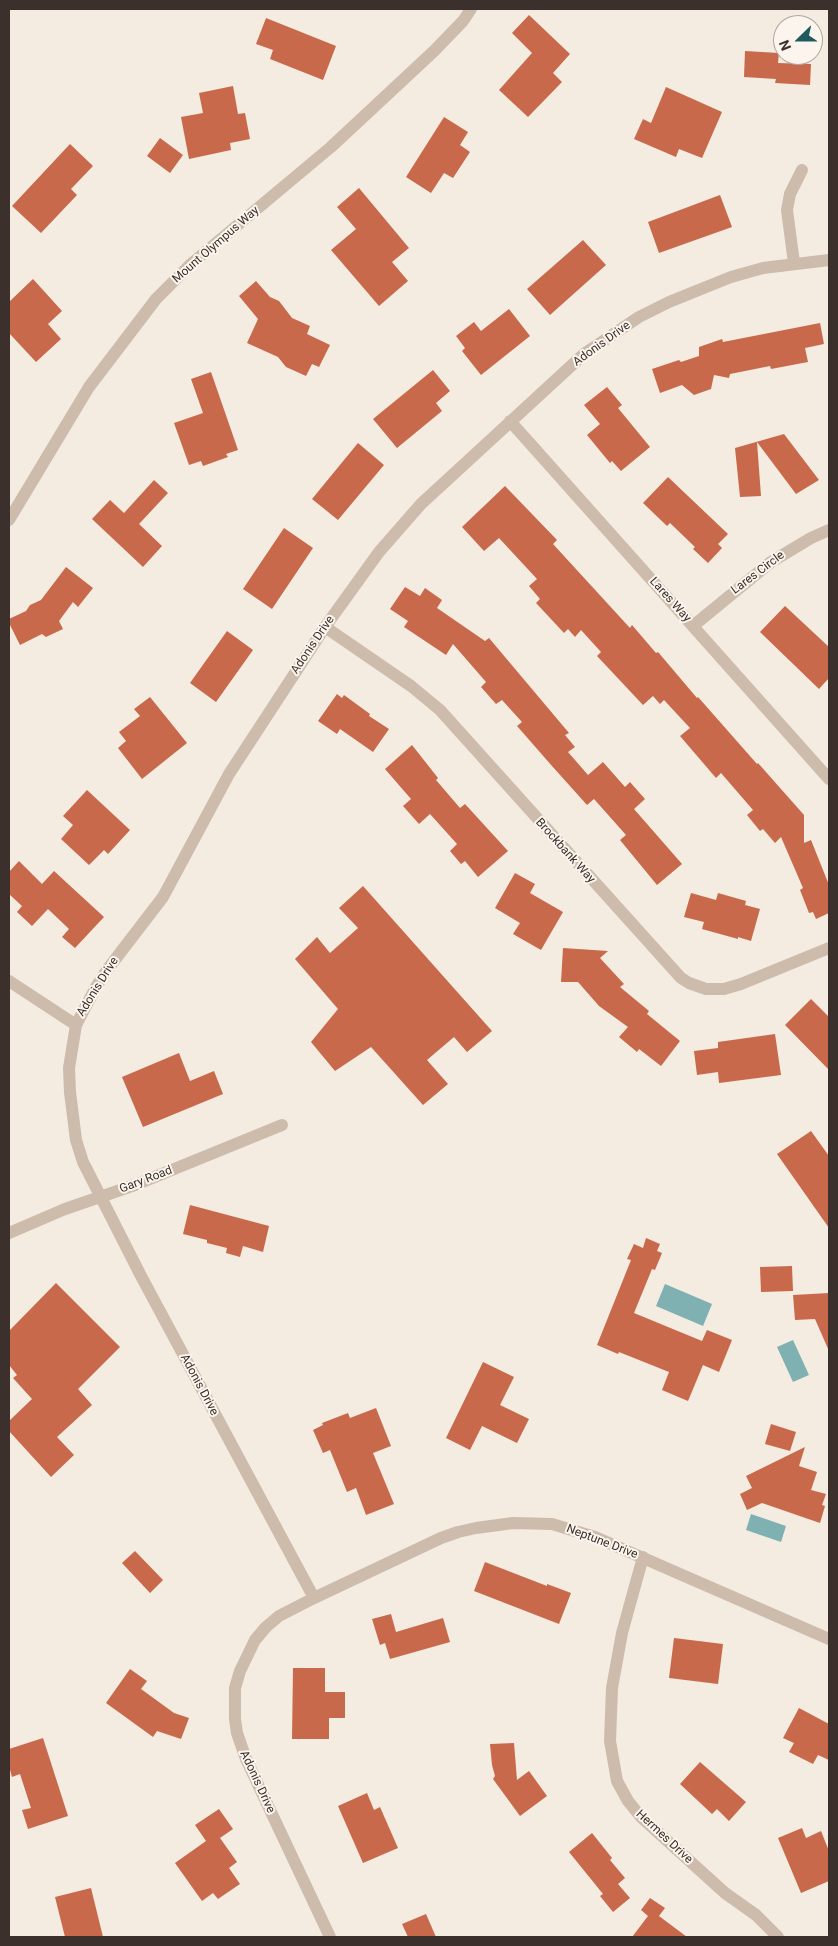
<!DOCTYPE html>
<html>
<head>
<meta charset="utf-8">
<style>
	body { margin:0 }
	#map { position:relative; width:838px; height:1946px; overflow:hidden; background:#f4ebe1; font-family:Roboto,sans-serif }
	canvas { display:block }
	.frame { position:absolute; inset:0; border:10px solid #3b302b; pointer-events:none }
	.north { position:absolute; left:773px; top:15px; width:50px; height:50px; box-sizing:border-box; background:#fbf5ee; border:1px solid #aea6a0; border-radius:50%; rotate:248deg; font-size:14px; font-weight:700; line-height:20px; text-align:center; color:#3b302b }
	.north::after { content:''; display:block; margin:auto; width:18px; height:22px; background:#1f5a5e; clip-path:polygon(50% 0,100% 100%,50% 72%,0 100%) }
</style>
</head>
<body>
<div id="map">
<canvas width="838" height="1946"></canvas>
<div class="frame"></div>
<div class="north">N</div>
</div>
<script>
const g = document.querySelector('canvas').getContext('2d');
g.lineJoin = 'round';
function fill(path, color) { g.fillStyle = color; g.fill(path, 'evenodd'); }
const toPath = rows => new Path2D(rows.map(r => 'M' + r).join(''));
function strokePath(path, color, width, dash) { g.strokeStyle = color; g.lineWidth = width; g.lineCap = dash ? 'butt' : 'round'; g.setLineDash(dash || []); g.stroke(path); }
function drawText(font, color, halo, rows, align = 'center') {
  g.font = font + ' Roboto,sans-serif'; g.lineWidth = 4; g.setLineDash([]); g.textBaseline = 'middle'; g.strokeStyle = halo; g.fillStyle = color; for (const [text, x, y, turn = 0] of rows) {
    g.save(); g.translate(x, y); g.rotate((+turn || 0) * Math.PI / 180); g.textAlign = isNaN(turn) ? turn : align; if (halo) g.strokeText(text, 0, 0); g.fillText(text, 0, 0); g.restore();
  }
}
fill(toPath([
	[665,1284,712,1304,703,1326,656,1306],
	[793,1340,809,1375,793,1382,777,1347],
	[751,1514,786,1526,781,1542,746,1530]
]), '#7fb0b2');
fill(toPath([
	[529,15,570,54,553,73,562,82,528,117,499,90,532,53,512,33],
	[266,18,336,46,323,80,270,59,273,50,256,44],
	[745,51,779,53,778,63,811,64,810,85,775,83,776,79,744,77],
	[233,86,238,114,245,113,250,139,230,143,231,150,189,159,181,117,203,113,199,93],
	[666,87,722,112,702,158,679,149,676,157,634,139,643,119,651,123],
	[444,117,468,132,460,145,470,152,453,178,444,173,431,193,406,177],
	[160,138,183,155,170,173,147,156],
	[70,144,93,166,71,189,77,195,41,233,12,206],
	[359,188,409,248,392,262,408,281,379,306,331,250,356,229,337,207],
	[720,195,732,227,659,253,648,222],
	[583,240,606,265,550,315,527,289],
	[33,279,62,311,48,324,61,339,36,362,9,333,9,302],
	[256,281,270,297,279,301,292,318,310,326,307,334,330,345,319,367,312,364,306,376,286,367,278,357,247,343,258,319,239,296],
	[509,309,530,336,481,375,462,351,465,348,456,336,474,322,481,331],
	[820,323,824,344,805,348,808,362,771,369,770,366,730,374,729,378,714,375,711,389,694,395,682,385,660,393,652,369,679,360,681,362,699,356,699,347,722,339,723,342],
	[433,370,450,391,436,403,442,411,397,448,373,419],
	[211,372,238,450,226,454,228,457,203,466,201,461,189,465,174,423,203,413,191,379],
	[607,387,622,405,618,408,650,447,621,471,612,461,610,463,587,435,600,424,584,405],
	[784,434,819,480,796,494,757,442,761,496,740,497,735,448],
	[358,443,384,465,338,520,312,499],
	[668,477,728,534,718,544,722,548,708,563,693,549,695,547,670,523,667,526,643,503],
	[154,480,168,493,139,524,162,546,143,567,92,519,110,500,124,513],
	[505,486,557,540,553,544,630,628,632,625,656,653,658,652,697,698,698,697,757,764,758,763,804,815,804,843,811,840,829,885,829,913,816,919,813,912,809,913,800,890,803,888,781,837,775,843,763,829,760,831,747,815,753,810,721,773,716,778,680,736,690,728,664,700,660,704,653,696,643,705,597,656,601,652,581,630,575,637,568,629,564,633,536,603,540,599,529,586,537,579,499,538,484,551,462,527],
	[284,528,313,548,272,609,243,589],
	[66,567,93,588,78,607,73,602,59,621,63,629,46,637,42,634,20,645,9,623,9,619,26,611,30,605,41,600],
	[405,587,420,596,425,588,442,600,437,608,485,641,489,638,569,733,565,735,575,747,568,752,588,775,603,762,625,787,630,782,645,799,634,809,682,864,657,885,620,840,626,835,594,799,587,805,552,766,517,726,522,722,502,700,496,704,481,687,486,682,453,644,446,655,404,627,408,621,390,609],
	[785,606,829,647,829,678,819,689,760,632],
	[227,631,253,650,216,702,190,683],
	[337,694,342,698,344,695,370,714,369,716,389,729,373,752,340,729,337,734,318,721],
	[150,697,187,743,142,779,118,748,126,741,119,732,140,716,134,709],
	[412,745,438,778,436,780,460,808,465,804,508,851,478,877,465,861,461,864,450,851,457,844,430,814,419,824,403,806,411,799,385,769],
	[87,790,130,830,108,854,104,850,89,865,61,839,73,825,63,816],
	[19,861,42,884,54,871,104,917,75,948,62,937,69,929,48,909,32,926,17,912,22,906,9,894,9,872],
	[515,873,535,884,530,893,563,912,541,950,513,934,520,923,495,908],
	[363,886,492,1031,467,1052,454,1037,427,1060,448,1084,423,1105,371,1047,335,1071,311,1042,338,1009,295,959,317,937,330,953,358,928,339,908],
	[691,893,716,900,718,893,746,901,745,905,760,909,751,941,738,937,738,939,702,929,704,922,684,917],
	[563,948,608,951,600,958,624,984,620,987,649,1011,647,1014,680,1041,661,1066,639,1049,637,1052,619,1037,628,1027,599,1006,578,982,561,982],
	[811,999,829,1017,829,1070,785,1025],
	[775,1034,781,1075,719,1083,718,1072,697,1075,694,1051,718,1048,718,1042],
	[179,1053,190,1081,214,1071,223,1094,143,1127,122,1077],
	[811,1131,829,1156,829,1228,777,1154],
	[190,1205,269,1226,263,1252,243,1246,240,1257,226,1253,227,1248,207,1243,207,1240,183,1234],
	[646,1238,660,1244,657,1251,662,1253,655,1270,652,1269,634,1313,702,1341,707,1330,732,1340,719,1372,703,1365,688,1401,662,1390,669,1372,619,1352,618,1354,597,1345,631,1260,627,1259,634,1244,643,1248],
	[792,1266,793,1291,761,1292,760,1267],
	[56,1283,120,1347,78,1389,92,1405,57,1437,74,1455,51,1477,9,1431,9,1421,32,1399,13,1378,17,1375,9,1365,9,1331],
	[829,1293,829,1351,815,1319,795,1320,793,1295],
	[483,1362,514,1377,500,1405,529,1419,517,1443,482,1426,470,1450,446,1438],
	[376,1408,391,1446,373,1453,394,1504,366,1515,356,1488,347,1492,330,1450,323,1453,313,1430,323,1425,322,1423,348,1413,350,1418],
	[771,1424,796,1432,790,1451,765,1444],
	[805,1447,799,1466,817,1472,811,1490,826,1494,822,1505,825,1506,820,1523,762,1503,747,1510,740,1494,752,1488,746,1476],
	[135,1551,163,1580,150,1593,122,1563],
	[485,1562,547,1586,547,1584,571,1593,559,1624,474,1591],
	[391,1614,396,1632,443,1618,450,1642,390,1659,385,1643,380,1645,372,1619],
	[674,1638,723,1644,718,1684,669,1678],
	[293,1668,325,1668,325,1692,345,1692,345,1718,329,1718,329,1739,292,1739],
	[130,1669,147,1681,141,1689,174,1713,189,1718,181,1739,157,1731,153,1737,106,1703],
	[799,1708,829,1724,829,1760,818,1755,813,1764,789,1752,794,1743,783,1738],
	[43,1738,68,1816,28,1829,22,1810,31,1808,20,1774,12,1777,9,1766,9,1749],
	[514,1743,517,1780,529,1771,547,1796,520,1816,493,1779,495,1776,492,1765,490,1744],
	[700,1762,746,1802,729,1821,717,1809,712,1814,680,1784],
	[367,1793,374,1810,380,1807,398,1848,363,1863,338,1806],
	[219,1809,233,1829,220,1838,237,1862,229,1868,240,1884,218,1899,213,1893,202,1901,175,1863,206,1841,195,1825],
	[802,1828,806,1838,821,1831,829,1851,829,1881,801,1893,778,1838],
	[592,1833,612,1858,610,1860,625,1878,618,1884,630,1898,613,1912,600,1896,603,1894,569,1852],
	[91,1888,103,1937,65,1937,55,1897],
	[650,1898,665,1908,659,1916,687,1937,632,1937,648,1916,641,1910],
	[426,1914,436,1937,408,1937,402,1924]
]), '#c8694b');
strokePath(toPath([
	[794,263,787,210,790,194,802,170],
	[510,421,829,779],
	[9,520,89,387,156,299,191,264,331,147,434,51,463,21,471,9],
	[693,626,771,562,811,538,829,530],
	[325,627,411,686,440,710,681,978,689,983,706,989,724,989,741,984,829,948],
	[9,981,76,1025],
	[9,1233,65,1209,135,1185,282,1125],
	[643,1557,622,1633,612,1688,610,1741,617,1781,628,1801,641,1817,725,1893,756,1915,778,1937],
	[314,1598,441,1538,458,1532,476,1528,513,1523,552,1524,595,1537,829,1639],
	[330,1937,246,1759,237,1733,235,1719,235,1688,240,1671,255,1640,266,1627,279,1616,314,1598,141,1276,83,1162,76,1140,70,1092,69,1068,76,1025,96,987,107,970,163,897,229,774,325,627,379,552,421,504,584,354,639,317,669,302,731,277,763,268,829,260]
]), '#cdbbac', 12);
drawText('12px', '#3b302b', '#fbf5ee', [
	["Mount Olympus Way",216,245,-41],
	["Adonis Drive",602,344,-36],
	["Lares Circle",758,573,-37],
	["Lares Way",670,600,48],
	["Adonis Drive",313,645,-56],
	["Brockbank Way",565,851,48],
	["Adonis Drive",98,987,-58],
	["Gary Road",146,1180,-21],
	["Adonis Drive",199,1385,62],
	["Neptune Drive",602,1542,21],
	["Adonis Drive",257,1782,65],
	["Hermes Drive",664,1837,43]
]);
</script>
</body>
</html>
